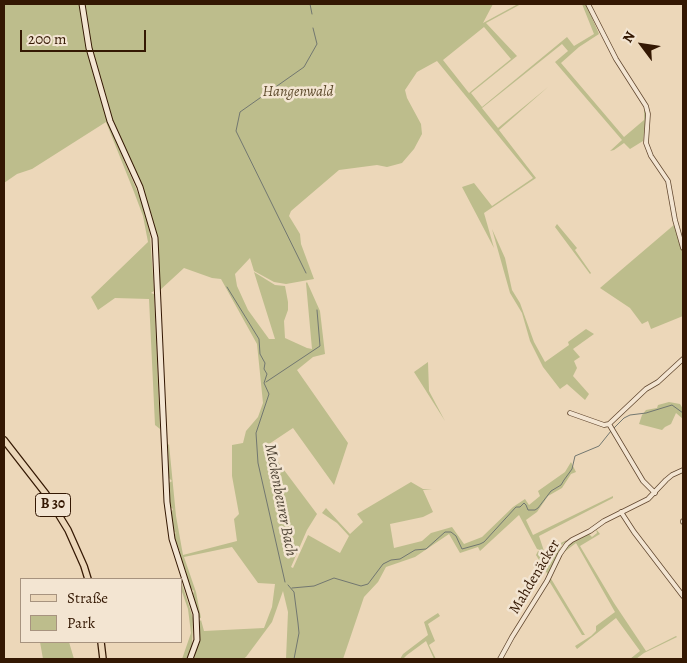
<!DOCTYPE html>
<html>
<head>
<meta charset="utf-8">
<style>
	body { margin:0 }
	#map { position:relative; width:687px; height:663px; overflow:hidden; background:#ecd7b9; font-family:Alegreya,serif }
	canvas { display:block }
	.frame { position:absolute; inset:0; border:5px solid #341803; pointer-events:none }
	.legend { position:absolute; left:20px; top:578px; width:162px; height:65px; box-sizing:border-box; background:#f3e5d2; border:1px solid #a7937f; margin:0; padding:6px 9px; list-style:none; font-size:15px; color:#341803 }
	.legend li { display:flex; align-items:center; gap:10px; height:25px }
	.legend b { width:25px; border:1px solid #a7937f }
	.north { position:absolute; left:617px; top:20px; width:50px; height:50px; -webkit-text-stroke:4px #f3e5d2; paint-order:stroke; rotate:301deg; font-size:14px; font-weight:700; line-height:20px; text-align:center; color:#341803 }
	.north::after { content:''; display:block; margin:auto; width:18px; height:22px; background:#341803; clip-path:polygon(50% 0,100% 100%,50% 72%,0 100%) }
	.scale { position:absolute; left:20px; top:30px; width:126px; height:22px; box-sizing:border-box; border:2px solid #341803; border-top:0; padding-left:6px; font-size:15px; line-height:18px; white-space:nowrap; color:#341803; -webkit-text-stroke:4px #f3e5d2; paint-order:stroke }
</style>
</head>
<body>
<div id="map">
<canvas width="687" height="663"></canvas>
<div class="frame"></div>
<ul class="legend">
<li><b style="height:6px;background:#ecd7b9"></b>Straße</li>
<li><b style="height:14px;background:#bdbd8c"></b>Park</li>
</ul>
<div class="north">N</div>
<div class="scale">200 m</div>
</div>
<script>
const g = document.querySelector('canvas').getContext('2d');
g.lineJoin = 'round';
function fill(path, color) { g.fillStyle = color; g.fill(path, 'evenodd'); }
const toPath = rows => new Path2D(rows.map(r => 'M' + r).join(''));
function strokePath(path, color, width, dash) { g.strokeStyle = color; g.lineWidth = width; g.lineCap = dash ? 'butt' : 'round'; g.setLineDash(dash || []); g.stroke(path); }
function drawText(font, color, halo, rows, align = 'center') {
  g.font = font + ' Alegreya,serif'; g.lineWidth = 5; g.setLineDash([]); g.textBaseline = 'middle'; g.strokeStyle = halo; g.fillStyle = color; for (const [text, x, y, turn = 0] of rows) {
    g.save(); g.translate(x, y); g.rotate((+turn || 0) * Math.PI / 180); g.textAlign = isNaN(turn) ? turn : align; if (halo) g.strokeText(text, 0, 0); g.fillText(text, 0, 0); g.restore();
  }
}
fill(toPath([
	[4,4,493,4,483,23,518,4,521,4,486,23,517,56,471,93,482,107,567,37,574,46,594,34,582,4,586,4,599,34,579,47,561,63,624,137,644,120,644,107,646,116,643,141,630,149,624,143,614,150,610,151,622,140,555,62,568,51,562,44,482,108,498,128,548,87,499,130,536,178,484,213,494,248,462,187,474,183,492,206,533,178,437,61,417,72,405,90,407,98,421,124,422,134,414,149,402,163,387,167,377,165,339,170,291,211,289,216,300,234,301,244,314,279,286,284,274,282,254,271,250,258,235,274,237,286,248,310,269,339,275,339,254,272,275,285,285,286,288,302,288,310,284,321,285,338,307,348,312,349,306,283,307,282,320,311,325,354,313,357,297,370,348,443,334,485,293,428,266,446,317,514,307,530,291,567,293,568,308,535,340,553,349,536,337,523,322,513,326,508,350,534,363,522,357,514,411,482,423,489,432,489,423,490,433,512,423,517,390,524,394,548,422,541,431,533,452,527,464,544,482,537,513,507,525,499,529,505,540,496,538,491,565,472,571,462,576,472,571,474,562,488,548,496,537,512,526,520,533,535,613,496,613,498,539,536,544,551,567,540,562,545,546,552,537,549,519,515,480,551,478,547,460,553,449,534,415,557,386,567,378,582,364,597,343,659,286,659,288,612,283,591,272,622,246,657,243,659,194,659,199,634,199,622,201,620,204,631,264,628,272,607,275,584,258,583,232,547,184,557,196,592,201,618,198,617,193,594,194,591,190,588,185,573,186,570,184,570,178,554,180,550,177,550,173,535,176,533,173,531,171,513,173,509,170,507,169,483,172,481,169,478,168,445,169,444,176,516,183,555,237,541,234,519,239,514,232,476,232,445,243,443,246,431,258,417,263,403,257,344,221,279,212,278,184,268,159,291,156,235,152,216,143,189,112,118,107,121,138,193,145,210,150,235,154,291,151,293,154,294,160,429,155,425,149,299,115,298,98,310,91,297,148,242,143,216,134,192,106,122,32,169,17,174,4,183],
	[484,27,511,59,469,93,443,60],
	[557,224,577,248,575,250,591,273,590,274,555,227],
	[675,224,683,254,683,316,651,329,648,321,642,324,630,308,600,288],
	[492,229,505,258,512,290,520,303,534,342,545,362,569,345,568,342,586,329,594,334,573,349,580,357,574,361,577,368,573,376,589,394,585,400,567,384,560,389,543,367,530,341,522,313,510,293],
	[428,362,429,391,445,421,414,372],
	[669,402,680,404,683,409,683,419,676,413,671,424,665,427,662,430,639,424,642,415,646,410,657,408,658,405],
	[596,529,600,534,580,546,614,603,646,651,676,636,677,637,644,653,636,659,630,659,640,651,616,618,577,649,575,646,591,636,596,631,596,626,615,612,576,543,563,553,559,561,558,558,566,547,572,542,589,534,592,537,597,533],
	[561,547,556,557,548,575,536,555,538,551,546,554],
	[557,561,550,577,585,635,582,635,549,581,550,577],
	[181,581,193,618,192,647,186,659,182,659,191,633,188,609,181,589],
	[438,613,440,616,428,624,435,641,429,645,436,659,434,659,426,641,407,655,403,659,400,659,403,654,428,635,424,622],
	[40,642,69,642,74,659,43,659]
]), '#bdbd8c');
strokePath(toPath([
	[310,4,312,14],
	[306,273,236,131,240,112,304,67,317,44,313,28],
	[227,287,259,339,260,354,265,363,264,369,267,374,264,383,269,394,256,433,258,463,285,582],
	[266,382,320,346,317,310],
	[614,428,624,418,630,415,646,413,672,405,683,413],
	[288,585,294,592,298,623,299,633,294,659],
	[292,588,314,586,334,578,361,586,368,584,383,564,391,560,400,559,415,550,426,549,445,532,451,532,456,536,462,549,480,544,484,542,516,507,520,507,524,503,526,505,528,510,535,510,538,508,551,491,561,485,564,480,572,469,575,456,599,446,611,431]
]), '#727770', 1);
const street = toPath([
	[588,4,616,59,646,106,648,114,646,143,651,156,668,181,675,220,683,248],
	[570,413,604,425,609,424],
	[609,424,646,389,658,382,683,359],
	[609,424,643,481,655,493],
	[621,512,634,532,683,596],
	[683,522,683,521],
	[500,659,512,637,547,581,560,554,567,544,572,540,590,531,604,521,648,499,666,480,672,475,683,470]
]);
const secondary = toPath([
	[82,4,89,48,110,121,140,187,155,238,167,502,172,539,196,614,197,640,190,659]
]);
const primary = toPath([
	[4,440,46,494,68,530,84,566,88,579],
	[101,642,103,659]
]);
strokePath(street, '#624830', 5.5);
strokePath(secondary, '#341803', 7);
strokePath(primary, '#341803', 8);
strokePath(street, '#f3e5d2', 4);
strokePath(secondary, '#f3e5d2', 5);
strokePath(primary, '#ecd7b9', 5.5);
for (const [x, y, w] of [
	[53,505,35]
]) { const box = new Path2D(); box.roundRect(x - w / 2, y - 11.5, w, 23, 4); g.fillStyle = '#f3e5d2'; g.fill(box); strokePath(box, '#341803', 1); }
drawText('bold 14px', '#341803', null, [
	["B 30",53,505]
]);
drawText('italic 15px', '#5d4a2c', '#f3e5d2', [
	["Hangenwald",298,92]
]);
drawText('15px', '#341803', '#f3e5d2', [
	["Mahdenäcker",535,577,-59]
]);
drawText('italic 16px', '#534839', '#f3e5d2', [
	["Meckenbeurer Bach",280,500,79]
]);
</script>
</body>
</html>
